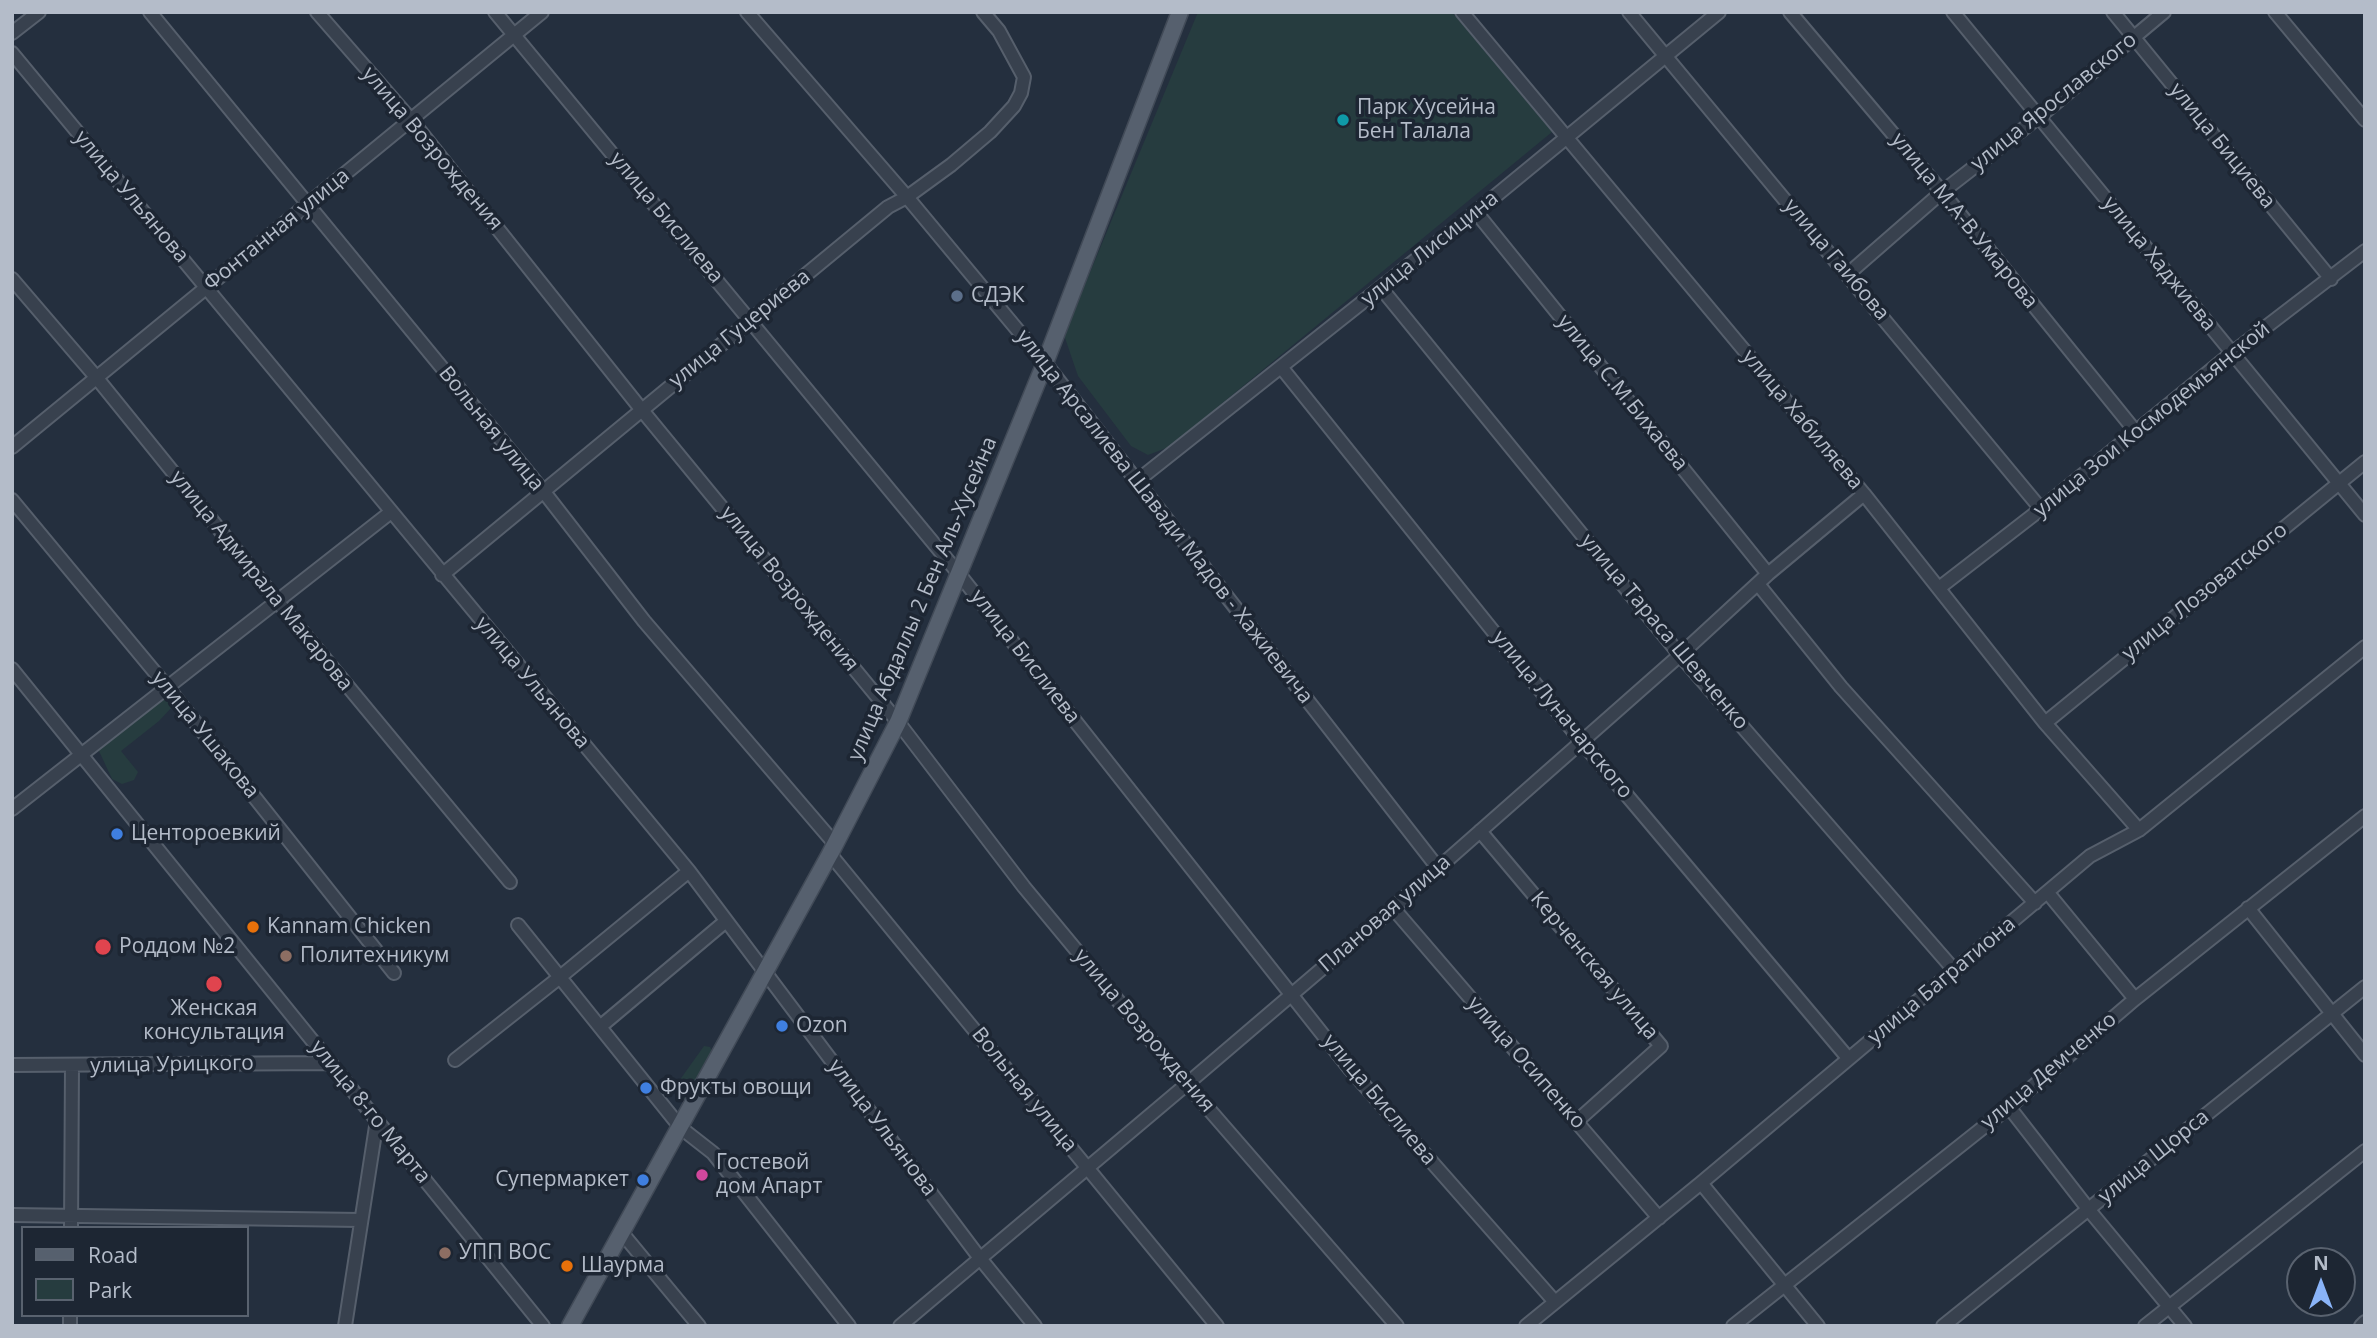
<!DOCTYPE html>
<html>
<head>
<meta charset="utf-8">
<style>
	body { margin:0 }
	#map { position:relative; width:2377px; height:1338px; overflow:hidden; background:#242f3e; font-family:"Open Sans",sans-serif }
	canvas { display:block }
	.frame { position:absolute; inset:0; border:14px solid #b4bcc9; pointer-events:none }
	.legend { position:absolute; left:21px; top:1226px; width:228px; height:91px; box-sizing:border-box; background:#1d2633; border:2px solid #59626f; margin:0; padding:9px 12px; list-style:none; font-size:21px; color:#b4bcc9 }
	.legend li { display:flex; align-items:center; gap:14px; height:35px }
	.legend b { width:35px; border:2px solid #59626f }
	.north { position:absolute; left:2286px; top:1247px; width:70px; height:70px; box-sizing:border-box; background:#1d2633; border:2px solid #59626f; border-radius:50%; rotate:0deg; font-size:19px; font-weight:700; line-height:28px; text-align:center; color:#b4bcc9 }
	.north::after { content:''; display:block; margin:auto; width:24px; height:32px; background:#8ab4f8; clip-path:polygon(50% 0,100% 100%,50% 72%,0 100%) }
</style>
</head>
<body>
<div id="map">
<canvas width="2377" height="1338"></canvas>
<div class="frame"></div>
<ul class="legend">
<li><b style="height:9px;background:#56606e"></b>Road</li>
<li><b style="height:19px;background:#263c3f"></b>Park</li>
</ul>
<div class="north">N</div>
</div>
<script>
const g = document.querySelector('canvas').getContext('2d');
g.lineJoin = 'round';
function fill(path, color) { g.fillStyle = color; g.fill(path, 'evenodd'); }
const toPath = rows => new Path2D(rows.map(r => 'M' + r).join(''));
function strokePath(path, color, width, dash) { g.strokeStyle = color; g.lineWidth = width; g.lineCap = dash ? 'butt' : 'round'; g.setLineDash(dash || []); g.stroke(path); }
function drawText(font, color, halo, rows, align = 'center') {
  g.font = font + ' "Open Sans",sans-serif'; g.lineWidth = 7; g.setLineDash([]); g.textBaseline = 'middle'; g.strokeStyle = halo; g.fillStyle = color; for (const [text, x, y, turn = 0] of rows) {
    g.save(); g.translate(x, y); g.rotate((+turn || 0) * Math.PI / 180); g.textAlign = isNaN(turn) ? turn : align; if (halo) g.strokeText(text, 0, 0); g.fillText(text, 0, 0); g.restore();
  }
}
fill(toPath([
	[1198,12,1452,12,1552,132,1169,447,1148,455,1131,446,1078,376,1064,335],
	[167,695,175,702,172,707,159,721,121,751,138,772,134,780,122,784,112,779,99,751,101,745,151,705],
	[704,1046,710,1047,714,1055,703,1077,684,1100,676,1095,674,1088]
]), '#263c3f');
const minor = toPath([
	[150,12,544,492,644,621,835,844],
	[317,12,412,121,641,409,898,722,1024,887,1187,1084,1397,1326],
	[495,12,959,574,1350,1069,1555,1302],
	[747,12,907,197,1045,363,1438,868],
	[1462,12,1864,494,2045,723,2139,830],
	[1629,12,2041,509],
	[1790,12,1942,192,2136,432],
	[1953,12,2365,515],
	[2113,12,2331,279],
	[2275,12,2365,120],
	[12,33,39,12],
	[12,53,689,871,979,1257,1035,1326],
	[1476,212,1768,574],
	[1848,274,1942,192,2040,116,2164,12],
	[12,279,96,377,278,602,510,882],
	[1381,288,1680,655,1955,971],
	[1281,367,1582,742,1848,1058],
	[12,447,542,12],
	[1137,481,1476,212,1719,12],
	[12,500,168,688,394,973],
	[442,575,888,207,907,197,951,165,990,132,1014,106,1021,93,1024,77,999,31,983,12],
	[1758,584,1841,687,2035,903],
	[1939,588,2041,509,2232,353,2365,251],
	[12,669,543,1326],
	[2045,723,2365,462],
	[12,809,391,512],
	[1480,831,1661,1046,1576,1122],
	[830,854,1217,1326],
	[2048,893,2135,999],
	[1393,908,1659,1218],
	[2248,908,2365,1055],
	[518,925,681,1128,713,1153,849,1326],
	[601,1026,726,921],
	[455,1060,560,977,689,871],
	[12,1065,331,1063],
	[2009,1107,2089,1210,2185,1326],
	[1701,1183,1818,1326],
	[12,1215,360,1220],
	[71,1228,72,1066],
	[622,1233,699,1326],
	[70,1326,70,1315],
	[345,1326,377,1120],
	[900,1326,1187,1084,1393,908,1680,655,1768,574,1864,494],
	[1526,1326,1701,1183,2090,856,2139,830,2365,647],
	[1733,1326,2009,1107,2135,999,2365,816],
	[1943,1326,2365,987],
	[2145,1326,2365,1151],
	[2361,1326,2365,1322]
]);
const major = toPath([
	[570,1326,830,854,898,722,1045,363,1180,12]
]);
strokePath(minor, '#565f6c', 16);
strokePath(major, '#414a57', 19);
strokePath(minor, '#38414e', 12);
strokePath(major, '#56606e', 16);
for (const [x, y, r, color] of [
	[1343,120,7,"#0f9aa8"],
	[957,296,7,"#5c6f8a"],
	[117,834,7,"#3f7fe0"],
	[253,927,7,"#e8710a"],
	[103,947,9,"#e0444e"],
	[286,956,7,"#8d6e63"],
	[214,984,9,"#e0444e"],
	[782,1026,7,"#3f7fe0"],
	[646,1088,7,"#3f7fe0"],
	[702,1175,7,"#d1479c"],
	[643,1180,7,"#3f7fe0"],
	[445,1253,7,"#8d6e63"],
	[567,1266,7,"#e8710a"]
]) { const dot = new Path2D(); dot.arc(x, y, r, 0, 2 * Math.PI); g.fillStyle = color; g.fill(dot); strokePath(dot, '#1d2633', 2.5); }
drawText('21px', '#b4bcc9', '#1d2633', [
	["улица Ярославского",2054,102,-39],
	["улица Бициева",2222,146,51],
	["улица Возрождения",432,149,50],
	["улица Ульянова",131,197,50],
	["улица Бислиева",666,218,50],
	["улица М.А-В.Умарова",1964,221,51],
	["Фонтанная улица",277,230,-39],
	["улица Лисицина",1430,249,-39],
	["улица Гаибова",1836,260,50],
	["улица Хаджиева",2159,264,51],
	["улица Гуцериева",740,329,-39],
	["улица С.М.Бихаева",1622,393,51],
	["улица Хабиляева",1802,420,50],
	["улица Зои Космодемьянской",2152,420,-39],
	["Вольная улица",491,429,51],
	["улица Арсалиева Шавади Мадов - Хажиевича",1164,517,52],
	["улица Адмирала Макарова",261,581,51],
	["улица Возрождения",789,589,51],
	["улица Лозоватского",2205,592,-39],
	["улица Абдаллы 2 Бен Аль-Хусейна",923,599,-67],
	["улица Тараса Шевченко",1664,632,50],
	["улица Бислиева",1025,657,52],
	["улица Ульянова",532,683,50],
	["улица Луначарского",1562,715,51],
	["улица Ушакова",205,735,51],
	["Плановая улица",1385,914,-41],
	["Керченская улица",1594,966,50],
	["улица Багратиона",1942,981,-40],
	["улица Возрождения",1144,1031,50],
	["улица Осипенко",1526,1063,49],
	["улица Урицкого",172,1065,-1],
	["улица Демченко",2049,1071,-40],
	["Вольная улица",1024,1090,51],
	["улица Бислиева",1379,1100,50],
	["улица 8-го Марта",370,1112,51],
	["улица Ульянова",882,1128,53],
	["улица Щорса",2154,1157,-39]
]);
drawText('21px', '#b4bcc9', '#1d2633', [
	["Парк Хусейна",1357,108],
	["Бен Талала",1357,132],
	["СДЭК",971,296],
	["Центороевкий",131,834],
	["Kannam Chicken",267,927],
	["Роддом №2",119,947],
	["Политехникум",300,956],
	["Женская",214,1009,"center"],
	["консультация",214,1033,"center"],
	["Ozon",796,1026],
	["Фрукты овощи",660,1088],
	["Гостевой",716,1163],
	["дом Апарт",716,1187],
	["Супермаркет",629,1180,"right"],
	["УПП ВОС",459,1253],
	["Шаурма",581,1266]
], 'left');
</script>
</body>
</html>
